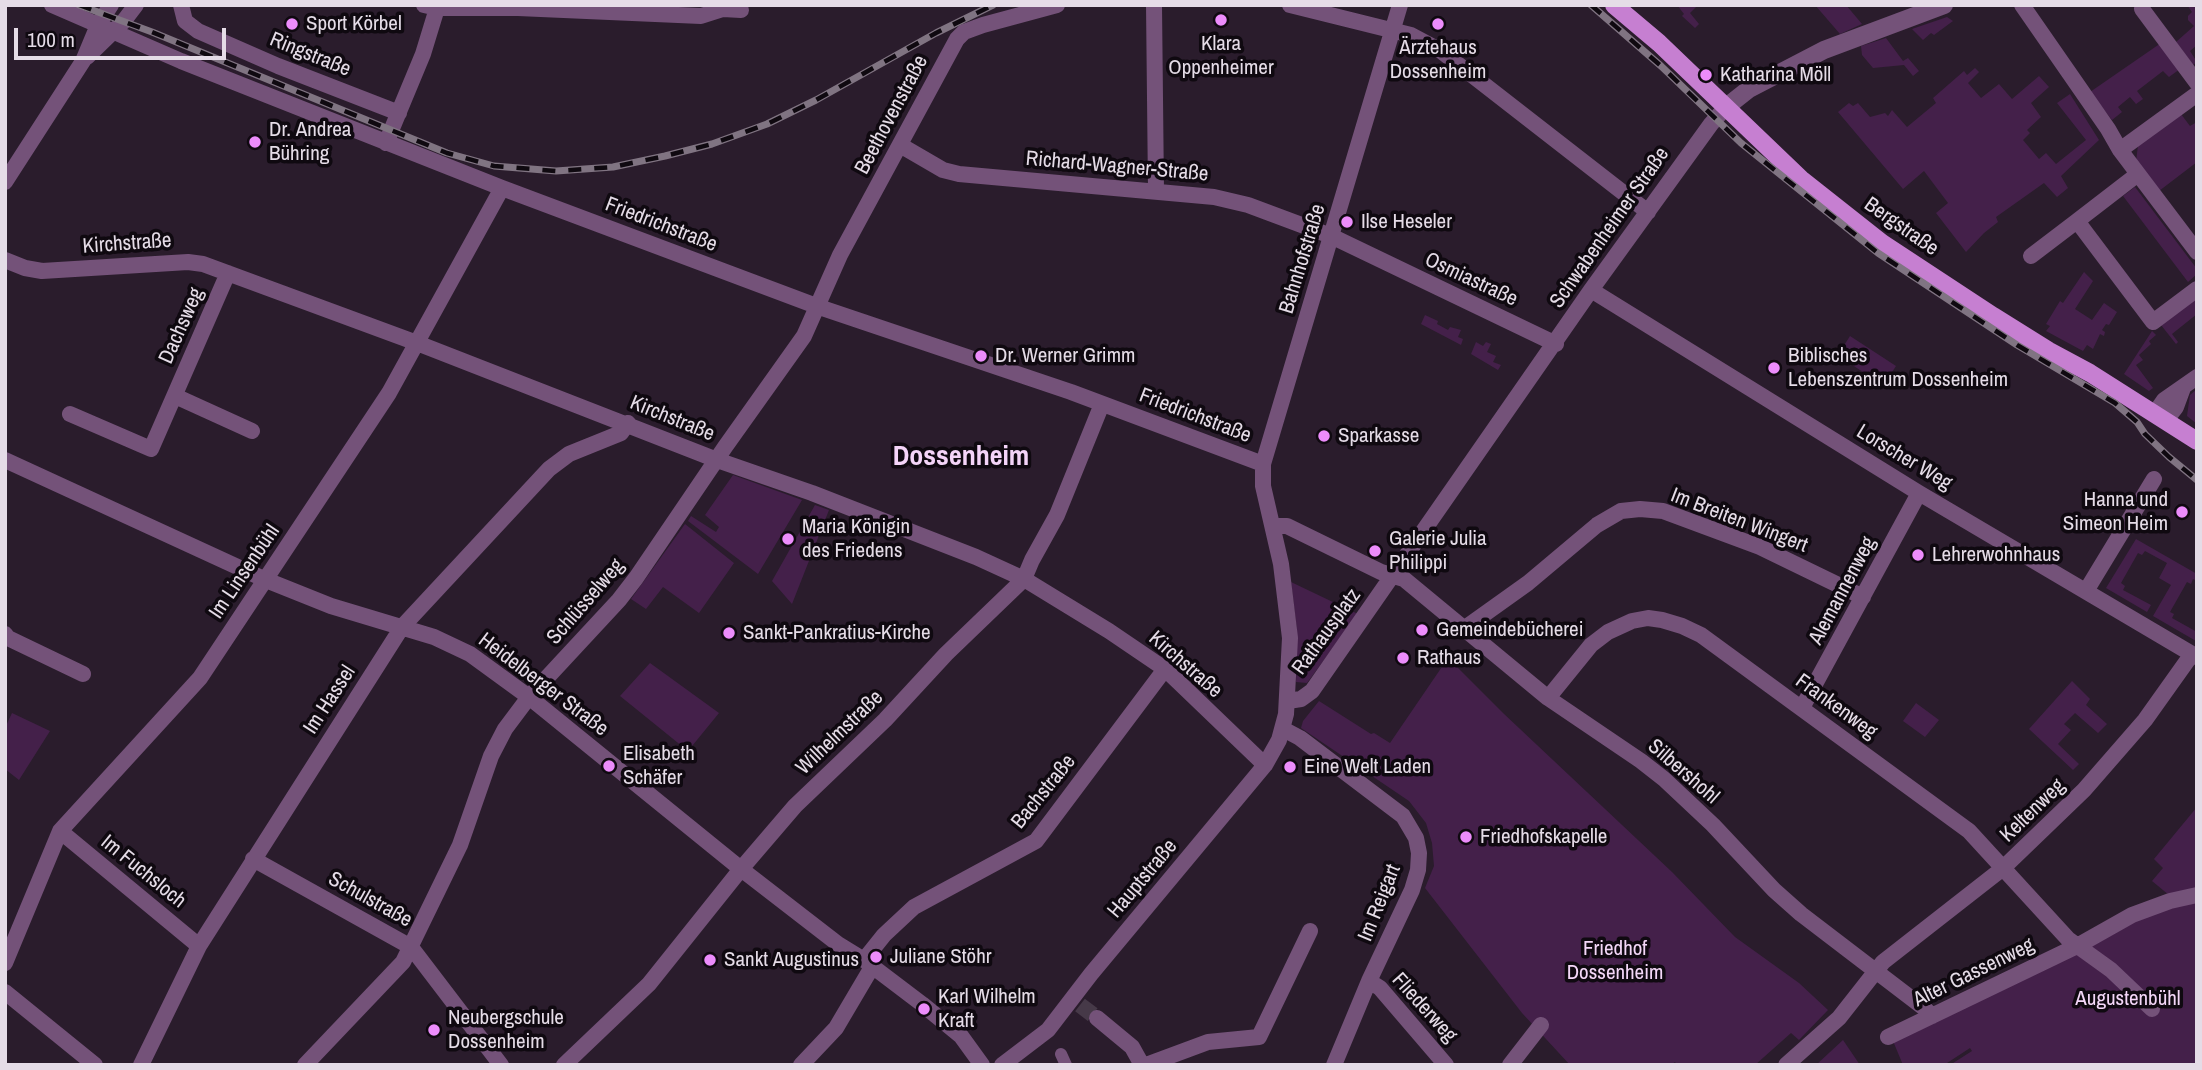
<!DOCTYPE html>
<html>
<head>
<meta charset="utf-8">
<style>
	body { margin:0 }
	#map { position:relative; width:2202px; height:1070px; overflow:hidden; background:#2a1c2c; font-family:"Archivo Narrow",sans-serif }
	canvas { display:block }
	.frame { position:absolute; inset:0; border:7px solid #e5dce7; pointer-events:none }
	.scale { position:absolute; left:14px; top:28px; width:212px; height:32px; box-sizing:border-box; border:4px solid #e5dce7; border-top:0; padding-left:9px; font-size:21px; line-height:24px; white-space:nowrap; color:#e5dce7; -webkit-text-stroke:5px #0f0910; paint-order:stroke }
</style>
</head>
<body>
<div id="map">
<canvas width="2202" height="1070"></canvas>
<div class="frame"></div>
<div class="scale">100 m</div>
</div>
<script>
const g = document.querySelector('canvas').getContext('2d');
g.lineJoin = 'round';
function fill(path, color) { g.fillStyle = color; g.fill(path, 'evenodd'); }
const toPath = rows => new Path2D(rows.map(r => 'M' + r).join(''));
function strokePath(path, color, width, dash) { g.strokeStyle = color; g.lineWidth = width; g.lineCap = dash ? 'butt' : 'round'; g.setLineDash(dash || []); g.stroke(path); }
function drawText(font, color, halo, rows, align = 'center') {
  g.font = font + ' "Archivo Narrow",sans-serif'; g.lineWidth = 7; g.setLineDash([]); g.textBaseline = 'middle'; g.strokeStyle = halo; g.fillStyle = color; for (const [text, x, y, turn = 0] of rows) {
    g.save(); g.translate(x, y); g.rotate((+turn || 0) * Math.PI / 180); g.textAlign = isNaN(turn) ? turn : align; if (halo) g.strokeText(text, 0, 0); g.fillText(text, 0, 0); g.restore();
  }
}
fill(toPath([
	[1677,5,1698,5,1690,13,1699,24,1695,28,1682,16,1684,14],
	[1815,5,1846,5,1862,24,1840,34],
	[2187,5,2197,5,2197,45,2190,51,2197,62,2193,65,2176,42,2194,26,2188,20,2188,16,2192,12],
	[1947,17,1953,21,1934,35,1931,33,1923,40,1912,29],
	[1886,38,1903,61,1908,58,1919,71,1913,76,1904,65,1873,68,1862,55,1861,46],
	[2161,43,2180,69,2169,77,2163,71,2137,91,2143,99,2136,104,2130,97,2118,107,2122,112,2112,120,2090,92],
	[1975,68,1979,72,1968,83,1981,98,1999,84,2012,99,2039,76,2049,87,2031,103,2041,117,2027,130,2030,133,2023,140,2039,159,2046,153,2056,164,2086,140,2057,103,2070,94,2099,140,2061,176,2068,188,2057,197,2044,183,1996,217,1998,222,1984,233,1966,252,1936,213,1948,203,1924,171,1903,189,1838,112,1849,103,1853,106,1858,103,1870,117,1885,113,1888,116,1892,110,1907,127,1936,103,1933,98,1964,71,1967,75],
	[2181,114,2190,126,2197,122,2197,162,2159,191,2136,162,2138,145],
	[2135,187,2197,269,2197,274,2188,282,2123,196],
	[2084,272,2093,281,2075,309,2092,320,2104,303,2117,312,2109,325,2106,324,2102,330,2105,332,2104,336,2100,334,2093,349,2087,345,2083,351,2046,331,2050,326,2046,324,2060,301,2063,303],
	[2197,298,2197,314,2172,334,2178,342,2176,344,2161,325],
	[1425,315,1438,321,1437,324,1448,330,1450,327,1461,330,1458,337,1463,339,1461,345,1421,324],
	[2152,331,2156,335,2149,341,2151,344,2139,355,2143,360,2136,365,2153,388,2149,391,2124,374],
	[1850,336,1896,366,1883,386,1838,355],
	[1476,342,1483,346,1486,342,1491,344,1487,352,1496,356,1493,362,1501,365,1498,370,1471,354],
	[2197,389,2197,424,2187,416,2190,395],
	[733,475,802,500,758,574,688,521,691,516,716,532,719,527,705,515],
	[815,505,829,510,792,604,772,581],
	[685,524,734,563,699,613,663,587,646,609,631,599],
	[2136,539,2197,574,2197,581,2193,579,2191,584,2187,582,2170,612,2174,614,2172,618,2197,632,2196,641,2153,616,2171,585,2159,578,2167,563,2145,551,2142,555,2138,553,2121,583,2125,586,2123,590,2151,605,2147,612,2106,588],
	[1291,582,1358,614,1307,683,1296,682,1297,630],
	[1448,658,1503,713,1672,872,1735,937,1799,983,1828,1010,1799,1040,1791,1033,1755,1065,1677,1065,1675,1062,1671,1065,1570,1065,1522,1013,1425,888,1434,866,1432,843,1426,823,1409,801,1301,728,1303,721,1319,701,1371,734,1374,733,1390,743],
	[650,663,719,713,688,751,620,696],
	[2072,681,2090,699,2086,705,2107,724,2098,733,2075,713,2064,724,2071,730,2058,744,2079,764,2073,770,2029,729],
	[1916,703,1939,720,1925,737,1903,721],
	[12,713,50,731,19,780,5,769,5,728],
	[2197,807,2197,890,2169,895,2152,881,2163,868,2154,859],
	[2197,899,2197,1065,1950,1065,1972,1051,1970,1048,1944,1065,1903,1065,1893,1041,2155,909],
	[1843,1040,1860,1065,1816,1065]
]), '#44204a');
strokePath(toPath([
	[1080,1005,1097,1018]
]), '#463948', 16, [16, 8]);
strokePath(toPath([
	[1061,1054,1066,1065]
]), '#745279', 12);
strokePath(toPath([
	[52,5,181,61,502,188,819,307,1071,392,1263,464],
	[181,5,185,21,198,31,278,66,399,113],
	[424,5,437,8,518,8,701,16,723,9,741,10],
	[1154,5,1156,191],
	[1290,5,1411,35,1441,51,1648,212],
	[2022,5,2108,129,2120,150,2197,252],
	[2142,9,2197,83],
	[87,57,123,22,136,5],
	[386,143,423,54,438,5],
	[900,145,943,170,959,174,1214,197,1248,205,1331,236,1556,344],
	[2120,150,2197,94],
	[2138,174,2077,221,2153,322,2197,289],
	[5,182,83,61,98,25,111,5],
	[2031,256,2077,221],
	[5,260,25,268,42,271,188,262,203,264,417,343,717,460,812,493,976,557,1024,579,1109,631,1165,669,1265,765],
	[1591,290,1919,493,2197,657],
	[175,396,252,431],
	[2155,413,2164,400,2197,377],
	[70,414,151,449,228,273],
	[2166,420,2176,407,2183,388],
	[5,460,266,580,331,606,434,637,470,654,529,697,741,869,838,944,864,960,922,1004,961,1036,982,1065],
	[1274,526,1287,526,1381,572,1404,579,1548,698,1641,761,1664,779,1713,825,1774,890,1801,914,1924,1008,1932,1016],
	[2086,591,2154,479],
	[1465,628,1528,583,1597,525,1621,511,1640,509,1663,511,1760,547,1863,597],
	[5,634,8,638,83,674],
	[1548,698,1591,645,1608,632,1632,621,1648,618,1662,620,1682,626,1701,635,1969,831,2068,939,2111,970,2152,1009],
	[1288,701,1301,699,1312,691,1591,290,1711,124,1725,108],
	[1802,708,1919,493],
	[1283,729,1300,738,1403,816,1416,838,1419,853,1418,870,1412,890,1369,981,1334,1065],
	[60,831,199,946],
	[253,859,411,947,501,1065],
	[864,960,884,935,914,907,1036,841,1165,669],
	[5,963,60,831,200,678,389,393,502,188],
	[1369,981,1380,988,1446,1065],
	[5,992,95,1065],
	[1097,1018,1132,1047,1142,1065],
	[1888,1037,2077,946,2132,915,2170,901,2197,895],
	[141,1065,199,946,402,627,549,469,569,454,621,433,628,423],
	[305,1065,403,962,460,845,491,756,505,729,529,697,619,600,636,578,725,447,804,336,840,255,957,39,964,32,983,25,1057,5],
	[564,1065,649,984,741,869,795,806,885,720,946,654,1024,579,1032,560,1057,515,1102,404],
	[801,1065,836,1028,872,967],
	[1002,1065,1048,1030,1091,974,1265,765,1279,740,1286,714,1290,638,1281,564,1263,486,1263,464,1400,5],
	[1146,1065,1208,1042,1259,1037,1310,931],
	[1510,1065,1541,1025],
	[1786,1065,1839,1018,1883,962,2002,869,2084,790,2145,720,2192,654]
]), '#745279', 16);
strokePath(toPath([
	[1725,108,1749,89,1824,50,1944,5]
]), '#745279', 18);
strokePath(toPath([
	[1614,5,1659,43,1801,179,1882,243,1993,316,2049,351,2090,373,2197,441]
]), '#c67fd1', 18);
const rail = toPath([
	[79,5,152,32,447,153,494,166,556,171,613,167,665,156,712,144,767,124,816,100,936,33,993,5],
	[1591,5,1661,66,1741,143,1878,253,2017,345,2115,403,2137,422,2145,434,2169,457,2197,480]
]);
strokePath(rail, '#807482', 7);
strokePath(rail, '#0f0910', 4.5, [13]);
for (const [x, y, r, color] of [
	[1221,20,7,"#ec8cfb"],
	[292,24,7,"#ec8cfb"],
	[1438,24,7,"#ec8cfb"],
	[1706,75,7,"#ec8cfb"],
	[255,142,7,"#ec8cfb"],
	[1347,222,7,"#ec8cfb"],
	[981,356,7,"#ec8cfb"],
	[1774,368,7,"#ec8cfb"],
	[1324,436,7,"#ec8cfb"],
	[2182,512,7,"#ec8cfb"],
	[788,539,7,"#ec8cfb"],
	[1375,551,7,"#ec8cfb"],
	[1918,555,7,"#ec8cfb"],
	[1422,630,7,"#ec8cfb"],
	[729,633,7,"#ec8cfb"],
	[1403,658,7,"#ec8cfb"],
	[609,766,7,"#ec8cfb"],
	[1290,767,7,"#ec8cfb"],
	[1466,837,7,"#ec8cfb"],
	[876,957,7,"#ec8cfb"],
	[710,960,7,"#ec8cfb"],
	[924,1009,7,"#ec8cfb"],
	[434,1030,7,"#ec8cfb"]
]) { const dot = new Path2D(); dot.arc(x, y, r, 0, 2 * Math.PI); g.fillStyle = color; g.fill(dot); strokePath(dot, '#0f0910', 2.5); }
drawText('21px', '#e5dce7', '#0f0910', [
	["Sport Körbel",306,24],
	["Klara",1221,44,"center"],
	["Oppenheimer",1221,68,"center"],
	["Ärztehaus",1438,48,"center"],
	["Dossenheim",1438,72,"center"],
	["Katharina Möll",1720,75],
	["Dr. Andrea",269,130],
	["Bühring",269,154],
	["Ilse Heseler",1361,222],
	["Dr. Werner Grimm",995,356],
	["Biblisches",1788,356],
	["Lebenszentrum Dossenheim",1788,380],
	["Sparkasse",1338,436],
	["Hanna und",2168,500,"right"],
	["Simeon Heim",2168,524,"right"],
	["Maria Königin",802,527],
	["des Friedens",802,551],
	["Galerie Julia",1389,539],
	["Philippi",1389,563],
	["Lehrerwohnhaus",1932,555],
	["Gemeindebücherei",1436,630],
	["Sankt-Pankratius-Kirche",743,633],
	["Rathaus",1417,658],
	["Elisabeth",623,754],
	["Schäfer",623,778],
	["Eine Welt Laden",1304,767],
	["Friedhofskapelle",1480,837],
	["Juliane Stöhr",890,957],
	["Sankt Augustinus",724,960],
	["Karl Wilhelm",938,997],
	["Kraft",938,1021],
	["Neubergschule",448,1018],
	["Dossenheim",448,1042]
], 'left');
drawText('21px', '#e5dce7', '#0f0910', [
	["Ringstraße",310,55,22],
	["Beethovenstraße",892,115,-62],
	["Richard-Wagner-Straße",1117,167,5],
	["Friedrichstraße",661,225,21],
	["Bergstraße",1901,227,35],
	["Schwabenheimer Straße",1610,228,-55],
	["Kirchstraße",127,244,-4],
	["Bahnhofstraße",1303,259,-73],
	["Osmiastraße",1471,280,25],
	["Dachsweg",182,326,-66],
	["Friedrichstraße",1195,416,21],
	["Kirchstraße",672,419,22],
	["Lorscher Weg",1904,458,31],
	["Im Breiten Wingert",1739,521,21],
	["Im Linsenbühl",245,572,-56],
	["Alemannenweg",1843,591,-62],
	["Schlüsselweg",586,602,-49],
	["Rathausplatz",1327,632,-54],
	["Kirchstraße",1185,665,41],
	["Heidelberger Straße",543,685,37],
	["Im Hassel",330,700,-57],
	["Frankenweg",1836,707,36],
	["Wilhelmstraße",840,733,-44],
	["Silbershohl",1683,772,41],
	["Bachstraße",1044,792,-51],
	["Keltenweg",2033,811,-44],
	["Im Fuchsloch",143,872,39],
	["Hauptstraße",1143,879,-50],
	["Schulstraße",370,900,29],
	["Im Reigart",1380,903,-68],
	["Alter Gassenweg",1974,973,-26],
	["Fliederweg",1424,1008,48]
]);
drawText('21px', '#f4d7f8', '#0f0910', [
	["Friedhof",1615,949],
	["Dossenheim",1615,973],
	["Augustenbühl",2128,999]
]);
drawText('bold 28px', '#f4d4f8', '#0f0910', [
	["Dossenheim",961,457]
]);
</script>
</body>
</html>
